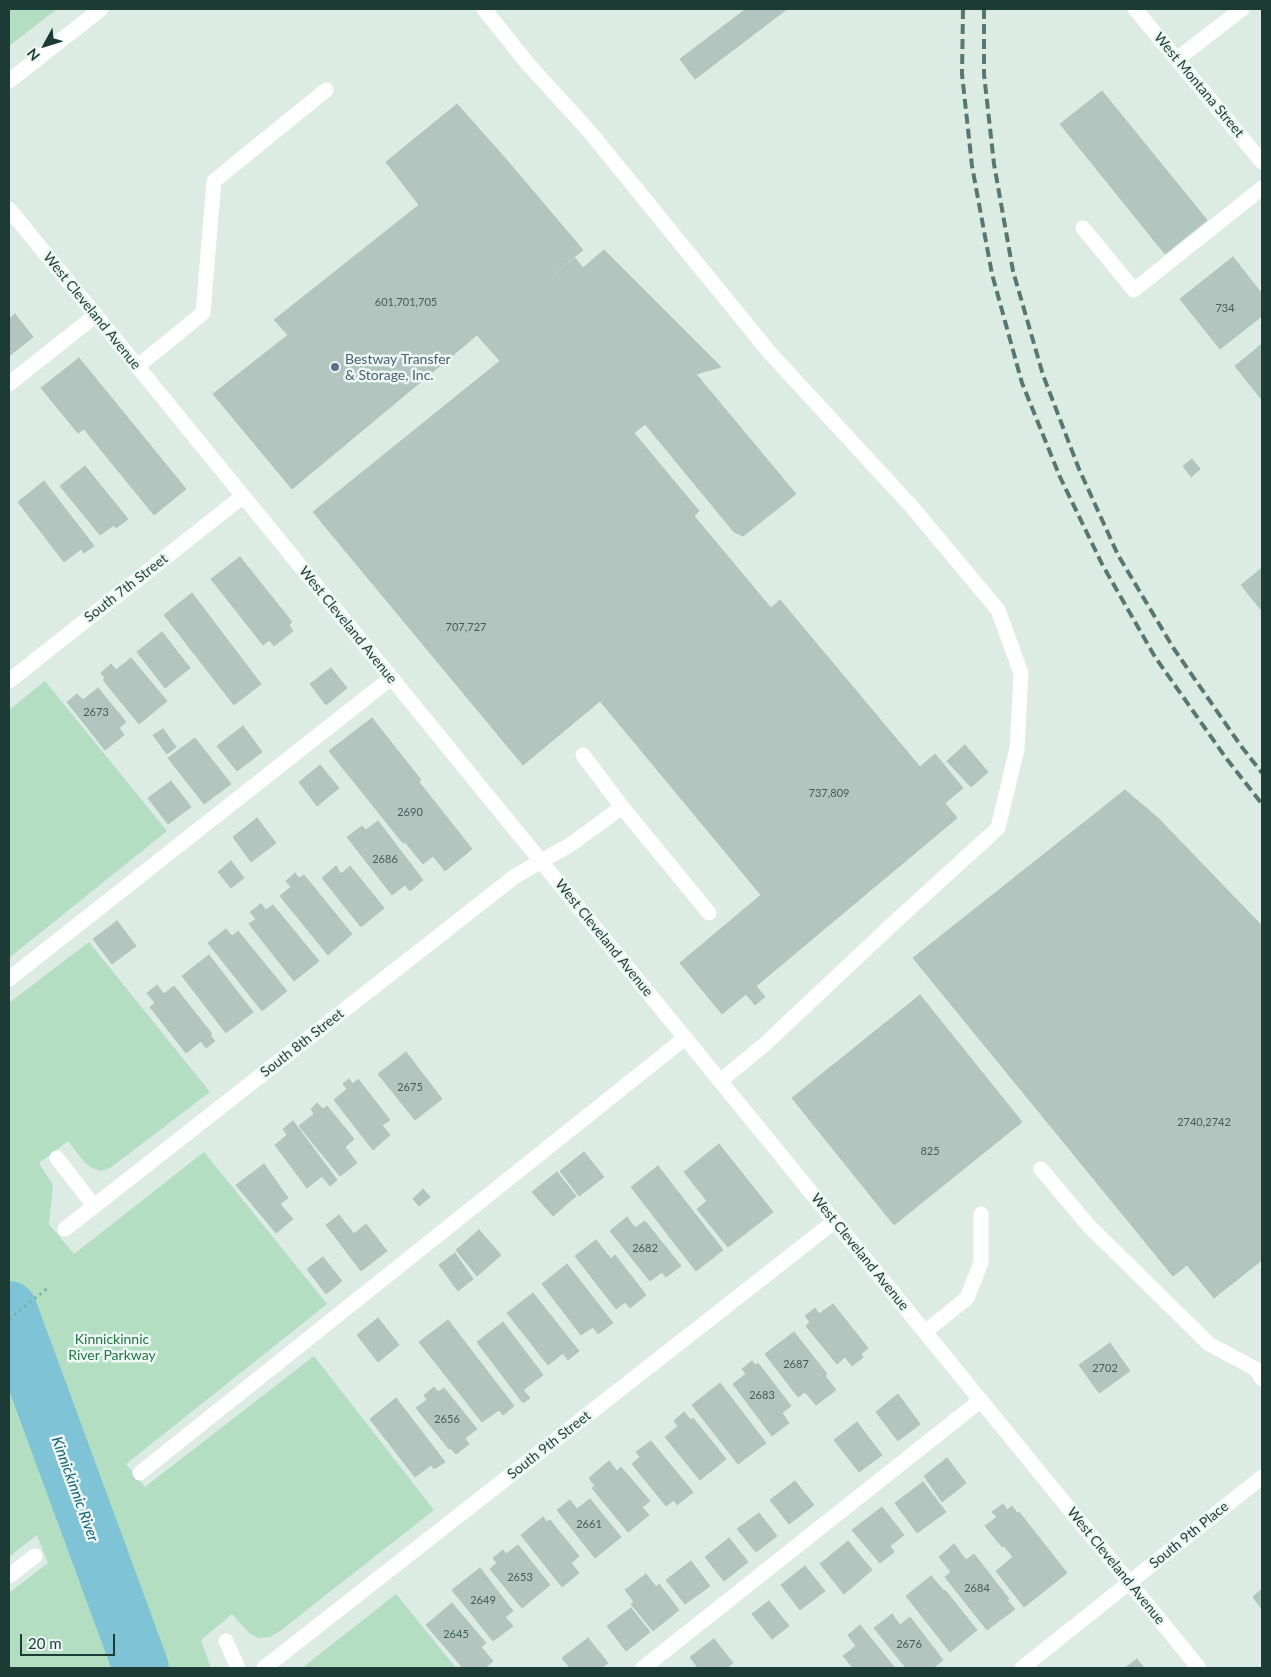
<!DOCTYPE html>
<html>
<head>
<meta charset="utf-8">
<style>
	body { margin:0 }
	#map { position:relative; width:1271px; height:1677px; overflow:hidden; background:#ddebe5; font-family:Lato,sans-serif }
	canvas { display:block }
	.frame { position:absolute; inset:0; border:10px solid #1d3b35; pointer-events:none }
	.north { position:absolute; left:20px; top:20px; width:50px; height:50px; -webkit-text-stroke:4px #edf7f3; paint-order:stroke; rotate:231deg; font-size:14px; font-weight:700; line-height:20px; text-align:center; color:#1d3b35 }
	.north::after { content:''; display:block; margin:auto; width:18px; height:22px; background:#1d3b35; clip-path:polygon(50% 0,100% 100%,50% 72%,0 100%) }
	.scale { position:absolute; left:20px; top:1634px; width:95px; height:22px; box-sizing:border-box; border:2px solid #1d3b35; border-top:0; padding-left:6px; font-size:15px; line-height:18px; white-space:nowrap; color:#1d3b35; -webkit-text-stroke:4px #edf7f3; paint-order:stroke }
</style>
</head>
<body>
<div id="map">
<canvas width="1271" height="1677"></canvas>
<div class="frame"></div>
<div class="north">N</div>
<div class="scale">20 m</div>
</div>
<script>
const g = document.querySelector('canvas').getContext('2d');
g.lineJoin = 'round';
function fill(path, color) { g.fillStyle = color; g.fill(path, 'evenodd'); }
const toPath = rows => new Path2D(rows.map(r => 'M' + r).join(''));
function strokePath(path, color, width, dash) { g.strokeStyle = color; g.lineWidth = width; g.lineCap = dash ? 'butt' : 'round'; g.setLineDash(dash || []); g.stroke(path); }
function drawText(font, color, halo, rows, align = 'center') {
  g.font = font + ' Lato,sans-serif'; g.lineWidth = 5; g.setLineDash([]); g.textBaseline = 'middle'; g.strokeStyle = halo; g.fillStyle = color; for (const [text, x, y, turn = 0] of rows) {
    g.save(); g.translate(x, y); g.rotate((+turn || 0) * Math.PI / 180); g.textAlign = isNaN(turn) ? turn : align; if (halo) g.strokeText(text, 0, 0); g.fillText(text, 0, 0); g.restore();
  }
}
fill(toPath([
	[9,9,57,9,9,46],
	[45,681,167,831,9,958,9,710],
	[89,942,210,1092,110,1168,101,1171,92,1168,85,1163,68,1141,39,1163,53,1185,49,1224,74,1254,204,1152,327,1304,126,1464,145,1487,314,1356,434,1510,280,1631,270,1637,258,1638,249,1633,232,1614,201,1640,211,1668,9,1668,9,1593,48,1563,37,1535,9,1557,9,1003],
	[396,1594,456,1668,302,1668]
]), '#b3dec2');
strokePath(toPath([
	[9,1309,141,1668]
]), '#7fc3d6', 56);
const building = toPath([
	[746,9,787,9,695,79,680,59,746,9],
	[1102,91,1207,220,1165,254,1060,124,1102,91],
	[457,104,504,157,583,250,477,335,292,489,213,394,288,335,274,320,419,205,386,162,457,104],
	[604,250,721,367,696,374,796,494,743,536,734,532,645,424,634,433,699,511,694,516,771,608,780,600,920,767,935,754,963,788,945,803,957,818,756,986,765,997,755,1005,746,994,722,1014,680,963,761,895,600,701,523,765,313,512,500,361,477,335,575,258,583,268,604,250],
	[1233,257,1262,294,1262,316,1220,349,1180,299,1233,257],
	[15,314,33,337,9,356,9,319,15,314],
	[1262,344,1262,400,1235,366,1262,344],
	[79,358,186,489,154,515,84,429,78,433,41,388,79,358],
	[1192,459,1200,469,1191,477,1183,466,1192,459],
	[85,466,128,519,116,528,114,525,100,535,60,486,85,466],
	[44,481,94,546,84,553,81,549,64,562,18,502,44,481],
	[240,557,292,622,289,625,293,631,274,646,269,640,263,645,211,579,240,557],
	[1262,568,1262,611,1241,585,1262,568],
	[192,593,261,684,234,705,164,615,192,593],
	[162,632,190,668,165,688,137,652,162,632],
	[131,658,167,701,139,724,103,680,105,678,101,673,111,664,116,670,131,658],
	[331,668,347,688,326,705,310,684,331,668],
	[98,688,126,722,119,728,124,735,105,750,67,702,77,694,83,700,98,688],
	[372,718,421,780,419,782,472,849,445,871,433,856,423,864,405,842,403,843,329,751,372,718],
	[243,726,262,752,237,771,217,746,243,726],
	[163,729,176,747,167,754,153,735,163,729],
	[195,738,231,784,204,804,168,758,195,738],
	[965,745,988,772,971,787,947,761,965,745],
	[320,765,339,788,317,806,299,782,320,765],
	[171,781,191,807,168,824,148,798,171,781],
	[1125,790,1158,818,1262,926,1262,1260,1214,1298,1187,1265,1173,1276,913,958,1125,790],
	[257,818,276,843,251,862,233,837,257,818],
	[378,821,423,880,410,891,405,885,392,895,347,837,362,826,366,830,378,821],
	[231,861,244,878,231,888,218,872,231,861],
	[336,866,341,874,350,866,384,908,361,927,322,878,336,866],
	[295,873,299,878,304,875,352,934,328,955,280,896,291,887,286,881,295,873],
	[261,904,266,910,273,905,319,961,294,981,249,924,256,919,250,912,261,904],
	[117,921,136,946,112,964,93,939,117,921],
	[226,929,232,936,238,931,287,991,262,1011,208,943,226,929],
	[209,955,253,1012,226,1033,182,976,209,955],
	[157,985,164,994,174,986,212,1034,210,1035,215,1041,206,1048,201,1041,186,1053,150,1007,155,1003,147,993,157,985],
	[920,995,1022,1122,894,1225,792,1098,920,995],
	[406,1052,442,1099,415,1120,378,1074,406,1052],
	[349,1079,353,1084,358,1079,390,1120,382,1125,390,1135,373,1150,334,1100,347,1089,343,1084,349,1079],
	[317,1103,323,1109,327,1106,354,1139,345,1147,357,1163,340,1176,299,1126,314,1114,311,1109,317,1103],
	[293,1121,337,1180,330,1186,322,1176,307,1188,275,1145,287,1135,283,1129,293,1121],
	[719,1144,773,1212,728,1247,697,1209,707,1201,684,1172,719,1144],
	[584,1152,604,1177,579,1196,560,1171,584,1152],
	[264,1164,288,1198,280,1204,293,1219,276,1233,236,1185,264,1164],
	[658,1166,723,1250,696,1271,631,1187,658,1166],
	[557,1172,576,1196,553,1216,532,1192,557,1172],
	[423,1189,430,1197,419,1206,413,1199,423,1189],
	[339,1215,354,1234,366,1224,387,1251,361,1271,326,1225,339,1215],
	[627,1217,635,1228,645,1221,681,1266,666,1277,662,1272,650,1281,610,1231,627,1217],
	[479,1230,501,1255,477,1276,456,1250,479,1230],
	[596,1240,611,1259,615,1255,646,1295,630,1308,625,1302,616,1309,575,1256,596,1240],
	[455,1253,473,1279,458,1291,439,1265,455,1253],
	[323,1257,342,1281,326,1294,307,1269,323,1257],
	[567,1264,613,1323,598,1334,593,1327,581,1335,542,1284,567,1264],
	[533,1293,579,1351,568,1360,563,1353,548,1365,507,1313,533,1293],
	[833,1304,868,1348,861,1354,863,1357,852,1366,845,1357,837,1364,806,1326,810,1322,805,1316,815,1308,819,1314,833,1304],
	[378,1318,399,1345,378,1362,357,1335,378,1318],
	[448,1320,514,1406,503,1415,499,1410,482,1422,419,1342,448,1320],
	[503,1322,543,1375,523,1390,530,1398,523,1403,477,1342,503,1322],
	[794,1332,827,1374,825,1376,836,1390,816,1405,805,1392,798,1397,765,1354,794,1332],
	[1110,1343,1130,1371,1099,1393,1079,1365,1110,1343],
	[752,1361,756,1365,758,1363,791,1406,782,1413,789,1423,772,1436,733,1384,746,1374,742,1369,752,1361],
	[720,1383,766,1443,738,1464,692,1405,720,1383],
	[434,1387,438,1392,444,1388,477,1429,465,1438,469,1444,456,1454,450,1448,449,1449,416,1408,427,1400,424,1395,434,1387],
	[898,1394,920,1424,898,1441,876,1412,898,1394],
	[396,1398,445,1462,434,1469,431,1465,415,1477,370,1419,396,1398],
	[684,1412,691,1420,693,1418,726,1459,700,1480,665,1437,678,1426,674,1421,684,1412],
	[857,1422,882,1455,859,1472,834,1440,857,1422],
	[651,1441,693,1492,677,1505,674,1500,666,1506,632,1464,640,1457,636,1452,651,1441],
	[947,1458,966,1483,942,1502,924,1476,947,1458],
	[609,1461,617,1471,621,1467,650,1501,642,1507,649,1515,628,1532,592,1488,595,1486,589,1478,609,1461],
	[795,1481,814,1505,789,1524,770,1500,795,1481],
	[923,1482,946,1512,917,1533,895,1503,923,1482],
	[590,1499,621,1537,595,1558,557,1510,570,1500,577,1509,590,1499],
	[1003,1504,1007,1510,1012,1506,1017,1513,1019,1512,1067,1573,1024,1607,996,1571,1013,1557,1004,1546,1002,1547,985,1526,997,1517,992,1512,1003,1504],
	[882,1507,904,1535,890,1546,894,1552,880,1563,852,1530,882,1507],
	[759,1513,777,1536,756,1552,737,1529,759,1513],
	[543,1517,547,1522,550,1520,579,1556,571,1563,579,1573,562,1587,521,1535,543,1517],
	[729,1538,748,1562,724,1581,705,1557,729,1538],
	[848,1541,872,1570,844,1594,820,1564,848,1541],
	[954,1544,966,1560,974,1554,1009,1599,1007,1600,1015,1609,987,1630,945,1577,951,1572,939,1557,954,1544],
	[518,1545,550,1585,522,1608,490,1569,497,1563,493,1558,503,1550,506,1554,518,1545],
	[691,1561,710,1586,685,1604,666,1580,691,1561],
	[805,1566,825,1591,800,1610,781,1585,805,1566],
	[480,1568,513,1611,505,1617,513,1626,493,1641,452,1590,480,1568],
	[646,1574,656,1587,659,1584,679,1610,653,1631,631,1604,634,1602,625,1590,646,1574],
	[931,1576,944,1591,945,1590,977,1630,950,1652,906,1596,931,1576],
	[1262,1589,1262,1609,1253,1597,1262,1589],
	[769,1601,789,1626,772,1639,752,1614,769,1601],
	[452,1603,486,1643,481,1647,493,1661,485,1668,463,1668,426,1625,452,1603],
	[631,1608,650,1632,626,1651,607,1626,631,1608],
	[892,1614,900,1625,910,1617,943,1660,933,1668,906,1668,874,1628,892,1614],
	[860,1625,895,1668,853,1668,843,1656,856,1646,848,1635,860,1625],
	[588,1638,608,1663,601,1668,570,1668,562,1658,588,1638],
	[714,1639,733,1663,726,1668,698,1668,690,1657,714,1639],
	[1137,1659,1144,1668,1125,1668,1137,1659]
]);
fill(building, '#b2c5be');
strokePath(building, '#afc4bd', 1);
strokePath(toPath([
	[9,1319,49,1287]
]), '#7ab1a3', 3, [2.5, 4]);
strokePath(toPath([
	[484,9,528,64,589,131,770,353,912,507,998,610,1021,673,1017,749,998,828,898,919,764,1045,720,1081],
	[1177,59,1242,9],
	[1083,228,1134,290,1262,188],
	[138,366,203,313,214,181,326,90],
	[9,384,96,315],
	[622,807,709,913],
	[541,861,570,845,622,807,583,755],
	[9,979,391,678],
	[57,1158,94,1206],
	[1041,1169,1089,1226,1209,1344,1256,1369,1262,1379],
	[925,1332,967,1298,981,1263,981,1214],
	[140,1473,685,1038],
	[9,1576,35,1556],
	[226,1641,238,1668],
	[643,1668,981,1400]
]), '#fff', 15);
strokePath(toPath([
	[1135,9,1262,162],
	[9,681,243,496],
	[65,1229,514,877,541,861],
	[264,1668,835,1221],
	[1022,1668,1262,1477]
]), '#fff', 15);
strokePath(toPath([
	[9,81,101,9],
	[9,209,1199,1668]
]), '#fff', 15);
strokePath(toPath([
	[963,9,962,74,972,166,992,274,1022,383,1060,477,1102,564,1155,657,1226,758,1262,804],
	[984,9,984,74,994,164,1013,271,1043,375,1079,469,1118,555,1174,649,1241,746,1262,773]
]), '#577771', 4, [10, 5]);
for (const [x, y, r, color] of [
	[335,367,5,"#5c6f8a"]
]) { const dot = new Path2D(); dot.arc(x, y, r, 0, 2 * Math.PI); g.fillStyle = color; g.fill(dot); strokePath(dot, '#edf7f3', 2); }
drawText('11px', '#425e57', null, [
	["601,701,705",406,302],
	["734",1225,308],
	["707,727",466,627],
	["2673",96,712],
	["737,809",829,793],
	["2690",410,812],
	["2686",385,859],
	["2675",410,1087],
	["2740,2742",1204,1122],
	["825",930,1151],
	["2682",645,1248],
	["2687",796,1364],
	["2702",1105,1368],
	["2683",762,1395],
	["2656",447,1419],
	["2661",589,1524],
	["2653",520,1577],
	["2684",977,1588],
	["2649",483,1600],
	["2645",456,1634],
	["2676",909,1644]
]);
drawText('14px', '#1d3b35', '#edf7f3', [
	["West Montana Street",1199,85,50],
	["West Cleveland Avenue",92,311,51],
	["South 7th Street",126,588,-38],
	["West Cleveland Avenue",348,625,51],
	["West Cleveland Avenue",604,938,51],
	["South 8th Street",302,1043,-38],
	["West Cleveland Avenue",860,1252,51],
	["South 9th Street",549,1445,-38],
	["South 9th Place",1189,1535,-39],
	["West Cleveland Avenue",1116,1566,51]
]);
drawText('14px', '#4e5e75', '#edf7f3', [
	["Bestway Transfer",345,359],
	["& Storage, Inc.",345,375]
], 'left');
drawText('14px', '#247549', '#edf7f3', [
	["Kinnickinnic",112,1339],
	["River Parkway",112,1355]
]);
drawText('italic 15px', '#13637b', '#edf7f3', [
	["Kinnickinnic River",75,1489,70]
]);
</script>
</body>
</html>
